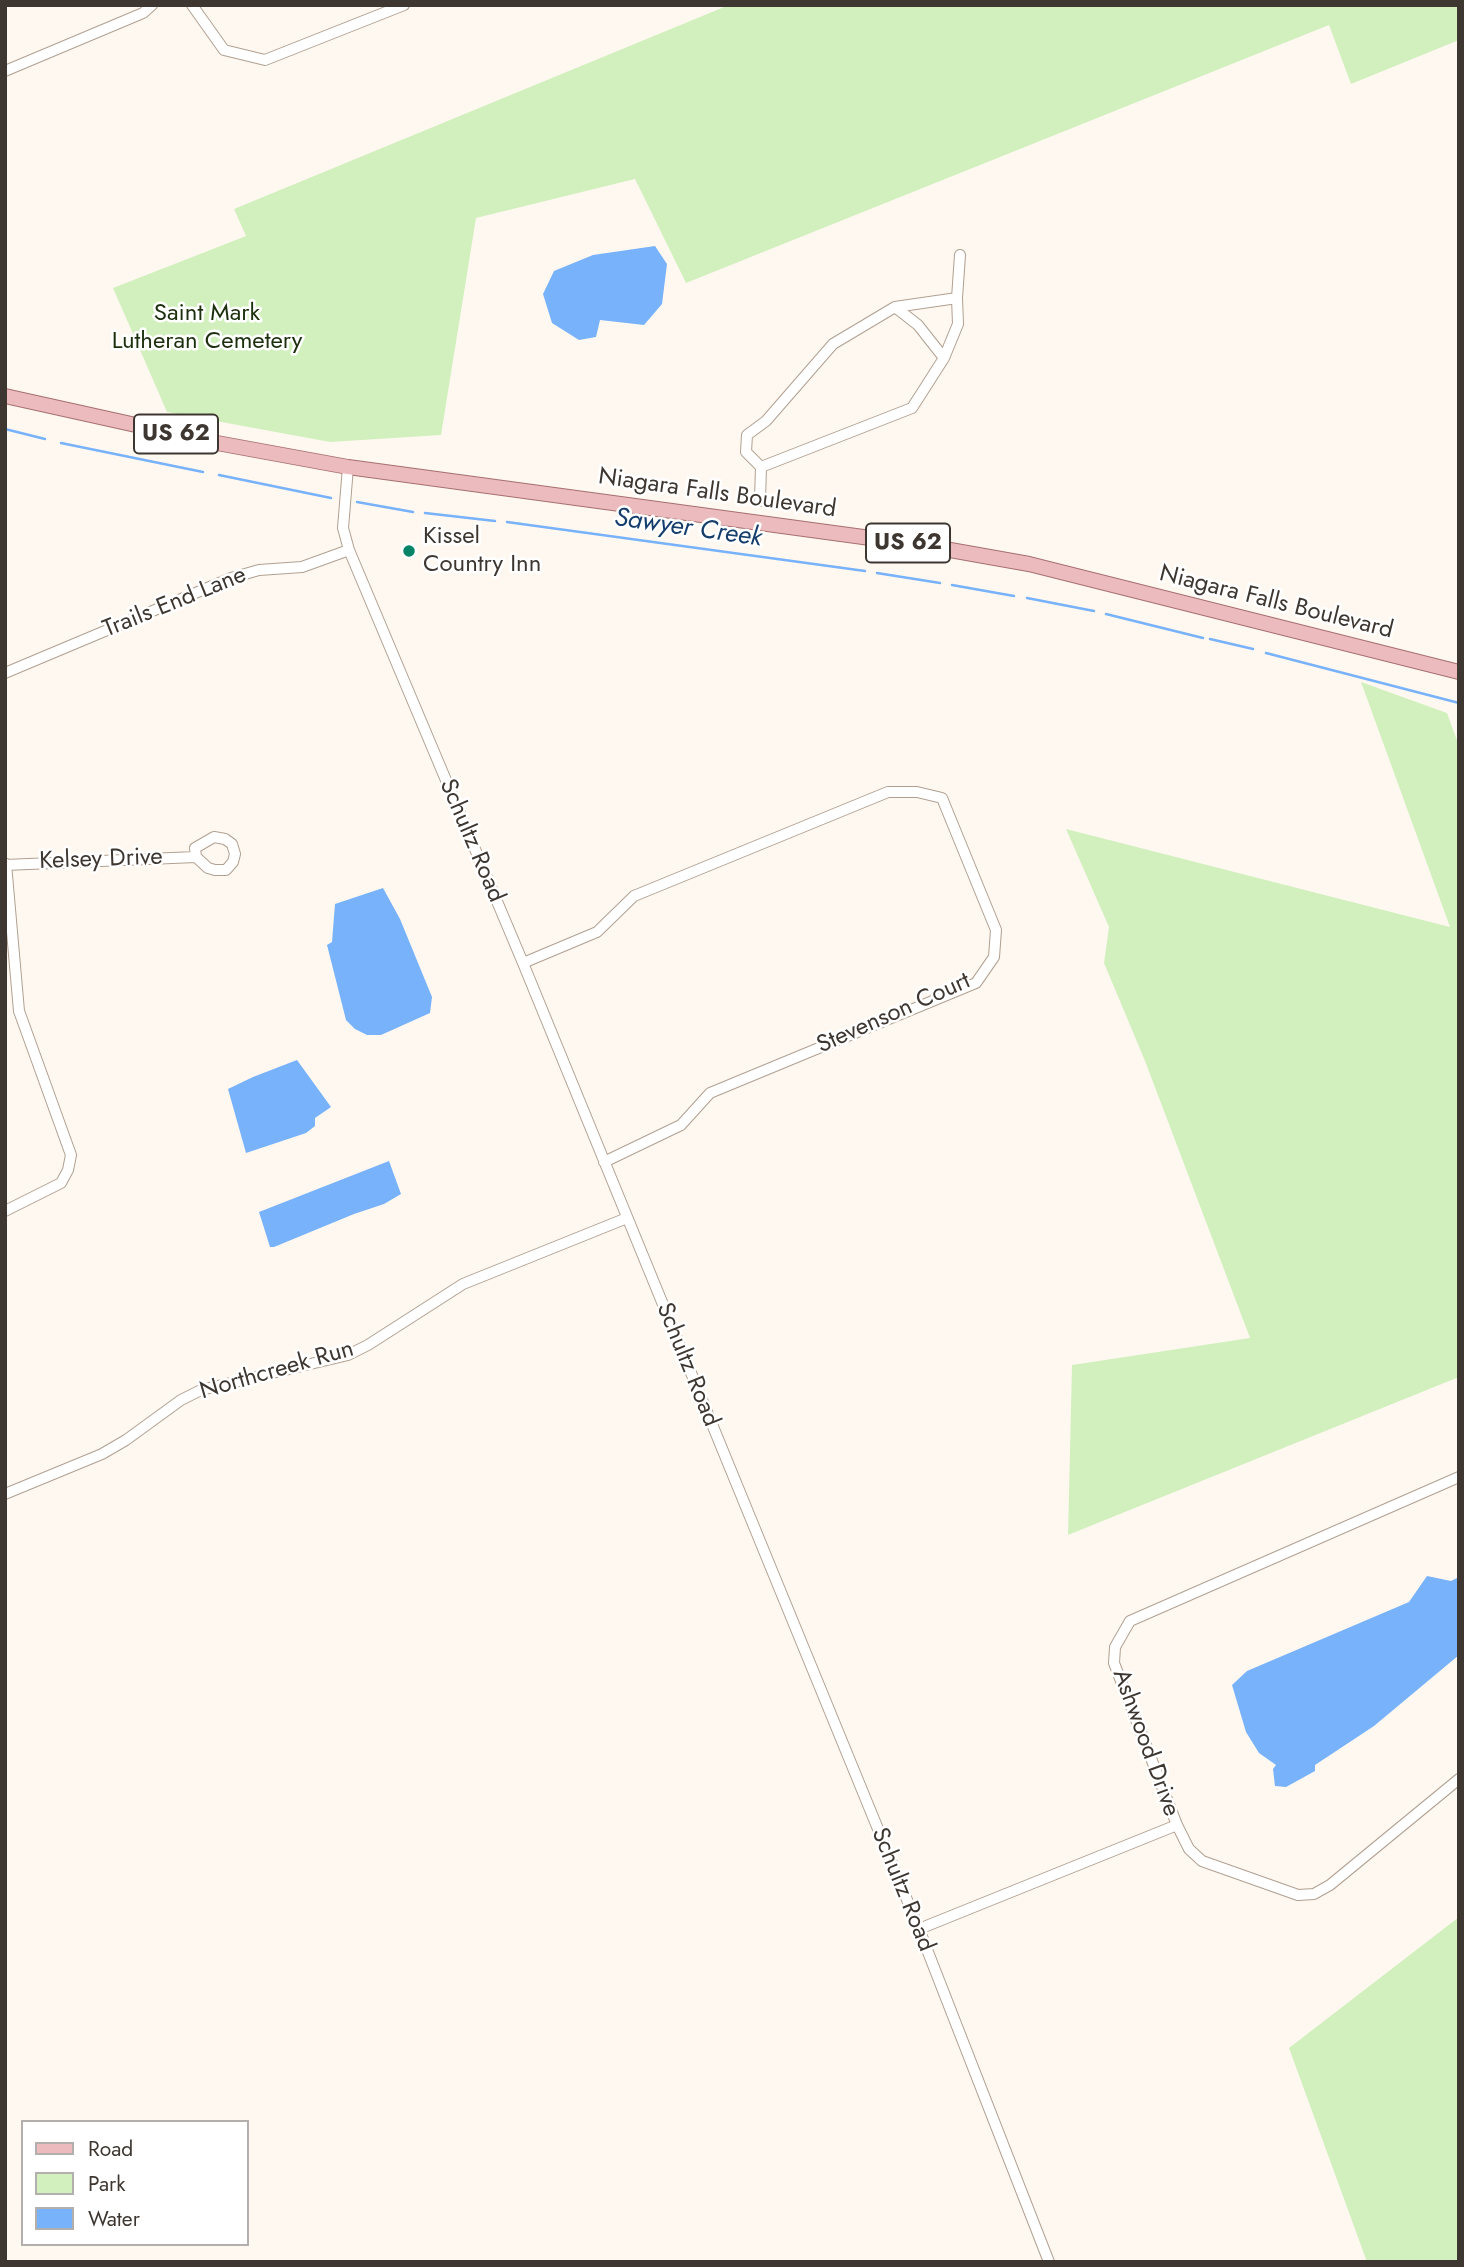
<!DOCTYPE html>
<html>
<head>
<meta charset="utf-8">
<style>
	body { margin:0 }
	#map { position:relative; width:1464px; height:2267px; overflow:hidden; background:#fff8f1; font-family:Jost,sans-serif }
	canvas { display:block }
	.frame { position:absolute; inset:0; border:7px solid #3e3731; pointer-events:none }
	.legend { position:absolute; left:21px; top:2120px; width:228px; height:126px; box-sizing:border-box; background:#fff; border:2px solid #b2afad; margin:0; padding:9px 12px; list-style:none; font-size:21px; color:#3e3731 }
	.legend li { display:flex; align-items:center; gap:14px; height:35px }
	.legend b { width:35px; border:2px solid #b2afad }
</style>
</head>
<body>
<div id="map">
<canvas width="1464" height="2267"></canvas>
<div class="frame"></div>
<ul class="legend">
<li><b style="height:9px;background:#ecbbbd"></b>Road</li>
<li><b style="height:19px;background:#d2f0be"></b>Park</li>
<li><b style="height:19px;background:#77b2fa"></b>Water</li>
</ul>
</div>
<script>
const g = document.querySelector('canvas').getContext('2d');
g.lineJoin = 'round';
function fill(path, color) { g.fillStyle = color; g.fill(path, 'evenodd'); }
const toPath = rows => new Path2D(rows.map(r => 'M' + r).join(''));
function strokePath(path, color, width, dash) { g.strokeStyle = color; g.lineWidth = width; g.lineCap = dash ? 'butt' : 'round'; g.setLineDash(dash || []); g.stroke(path); }
function drawText(font, color, halo, rows, align = 'center') {
  g.font = font + ' Jost,sans-serif'; g.lineWidth = 5; g.setLineDash([]); g.textBaseline = 'middle'; g.strokeStyle = halo; g.fillStyle = color; for (const [text, x, y, turn = 0] of rows) {
    g.save(); g.translate(x, y); g.rotate((+turn || 0) * Math.PI / 180); g.textAlign = isNaN(turn) ? turn : align; if (halo) g.strokeText(text, 0, 0); g.fillText(text, 0, 0); g.restore();
  }
}
fill(toPath([
	[729,5,1459,5,1459,40,1351,84,1329,25,686,283,635,179,476,218,441,435,330,442,167,412,113,288,246,236,234,209],
	[1361,682,1447,713,1459,746,1459,1377,1068,1535,1072,1365,1250,1338,1145,1061,1104,963,1109,927,1066,829,1450,927],
	[1459,1917,1459,2262,1367,2262,1289,2048]
]), '#d2f0be');
fill(toPath([
	[655,246,667,264,662,304,644,325,600,320,596,337,579,340,552,323,543,294,554,271,593,255],
	[383,888,400,919,432,997,430,1013,381,1035,367,1035,355,1029,346,1020,327,945,332,942,335,904],
	[297,1060,331,1107,315,1118,315,1126,306,1133,246,1153,228,1089,253,1077],
	[389,1161,401,1194,384,1204,354,1214,274,1247,270,1247,259,1212],
	[1427,1576,1451,1581,1459,1577,1459,1655,1374,1726,1315,1765,1315,1771,1286,1787,1275,1786,1273,1769,1276,1765,1259,1753,1246,1732,1232,1685,1247,1671,1409,1602]
]), '#77b2fa');
strokePath(toPath([
	[5,429,45,439],
	[61,443,203,472],
	[219,475,331,498],
	[357,502,413,512],
	[425,513,495,521],
	[507,522,865,571],
	[877,573,940,583],
	[952,585,1014,596],
	[1027,598,1094,611],
	[1106,614,1203,638],
	[1210,639,1253,649],
	[1266,653,1459,703]
]), '#77b2fa', 2.5);
const minor = toPath([
	[192,5,224,50,265,60,404,5],
	[5,71,143,13,152,5],
	[895,307,918,325,944,358],
	[348,467,343,528,349,550,523,963,919,1929,1049,2262],
	[761,467,912,408,944,358,958,324,957,298],
	[760,501,761,467,746,452,747,435,766,421,833,344,895,307,957,298,960,255],
	[5,673,231,578,259,570,302,567,349,550],
	[5,865,196,857,208,868,215,870,226,870,233,862,235,854,232,844,225,839,214,837,195,848,196,857],
	[523,963,597,932,634,896,888,792,917,792,942,798,996,930,994,957,976,983,710,1093,681,1125,604,1162],
	[5,1211,61,1183,68,1170,71,1155,19,1011,6,864],
	[1459,1477,1130,1621,1115,1647,1114,1663,1177,1825,1189,1849,1202,1861,1298,1895,1314,1894,1330,1885,1459,1779],
	[5,1494,102,1454,126,1440,181,1400,201,1390,348,1355,368,1345,463,1284,627,1218],
	[919,1929,1177,1825]
]);
const major = toPath([
	[5,396,217,443,348,467,922,545,1029,564,1459,672]
]);
strokePath(minor, '#b1a091', 12);
strokePath(major, '#a76f6f', 16);
strokePath(minor, '#fff', 10);
strokePath(major, '#ecbbbd', 14);
for (const [x, y, r, color] of [
	[409,551,7,"#018467"]
]) { const dot = new Path2D(); dot.arc(x, y, r, 0, 2 * Math.PI); g.fillStyle = color; g.fill(dot); strokePath(dot, '#fff', 2.5); }
for (const [x, y, w] of [
	[176,434,84],
	[908,543,84]
]) { const box = new Path2D(); box.roundRect(x - w / 2, y - 19.5, w, 39, 5); g.fillStyle = '#fff'; g.fill(box); strokePath(box, '#3e3731', 2); }
drawText('bold 23px', '#3e3731', null, [
	["US 62",176,434],
	["US 62",908,543]
]);
drawText('24px', '#1d300e', '#fff', [
	["Saint Mark",207,314],
	["Lutheran Cemetery",207,342]
]);
drawText('24px', '#3e3731', '#fff', [
	["Niagara Falls Boulevard",717,494,8],
	["Trails End Lane",175,603,-22],
	["Niagara Falls Boulevard",1276,603,14],
	["Schultz Road",471,841,67],
	["Kelsey Drive",101,860,-2],
	["Stevenson Court",894,1014,-24],
	["Schultz Road",687,1365,68],
	["Northcreek Run",277,1371,-16],
	["Ashwood Drive",1145,1743,70],
	["Schultz Road",902,1890,68]
]);
drawText('24px', '#3e3731', '#fff', [
	["Kissel",423,537],
	["Country Inn",423,565]
], 'left');
drawText('italic 26px', '#163e6c', '#fff', [
	["Sawyer Creek",688,529,8]
]);
</script>
</body>
</html>
